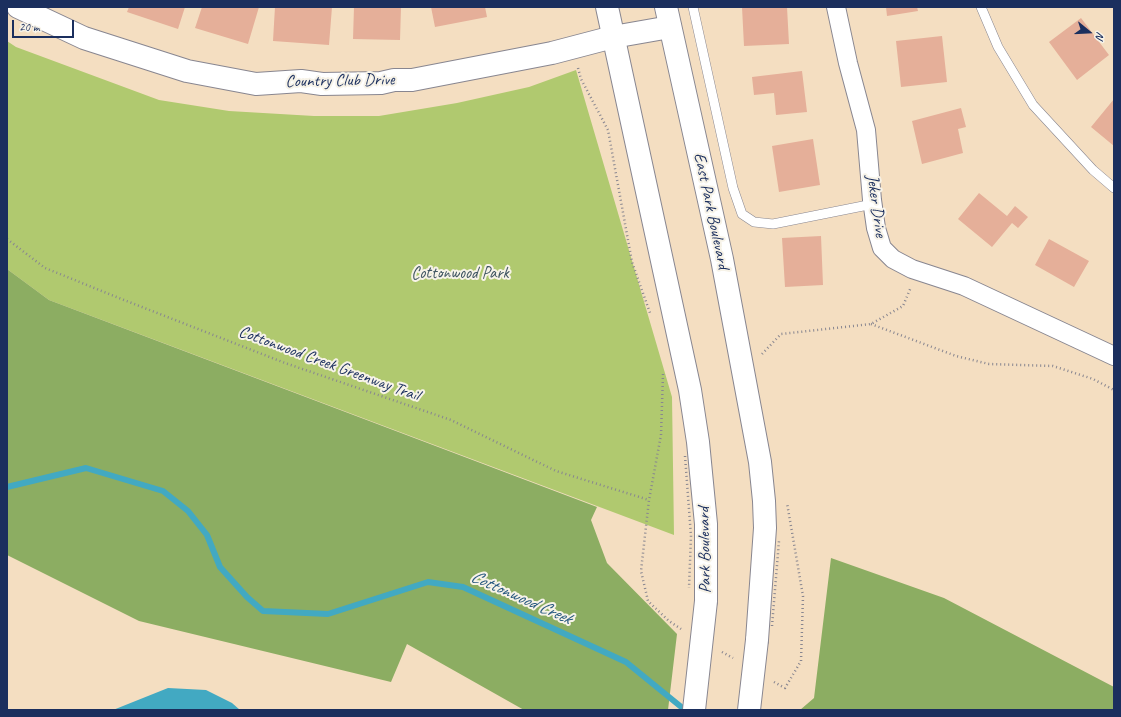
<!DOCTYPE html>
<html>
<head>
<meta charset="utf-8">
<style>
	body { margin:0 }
	#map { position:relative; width:1121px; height:717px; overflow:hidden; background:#f4dec1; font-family:Caveat,sans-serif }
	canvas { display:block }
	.frame { position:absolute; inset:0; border:8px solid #1b2f5e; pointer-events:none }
	.north { position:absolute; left:1069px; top:12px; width:40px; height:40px; -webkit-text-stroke:3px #f7f3e8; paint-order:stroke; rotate:108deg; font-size:11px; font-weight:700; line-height:16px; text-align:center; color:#1b2f5e }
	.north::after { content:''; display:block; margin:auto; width:14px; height:18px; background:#1b2f5e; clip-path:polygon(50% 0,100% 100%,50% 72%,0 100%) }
	.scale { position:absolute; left:12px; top:20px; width:62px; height:18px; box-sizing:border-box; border:2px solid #1b2f5e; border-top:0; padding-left:5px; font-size:12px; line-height:14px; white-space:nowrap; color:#1b2f5e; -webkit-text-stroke:3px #f7f3e8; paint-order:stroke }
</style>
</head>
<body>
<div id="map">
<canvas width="1121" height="717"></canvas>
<div class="frame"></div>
<div class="north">N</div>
<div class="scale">20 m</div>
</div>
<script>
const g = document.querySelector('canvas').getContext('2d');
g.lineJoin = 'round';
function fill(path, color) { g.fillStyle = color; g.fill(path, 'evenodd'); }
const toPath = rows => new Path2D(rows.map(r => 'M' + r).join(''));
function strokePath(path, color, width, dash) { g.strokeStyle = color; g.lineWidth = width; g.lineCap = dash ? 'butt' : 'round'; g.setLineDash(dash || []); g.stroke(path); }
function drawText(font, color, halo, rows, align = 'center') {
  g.font = font + ' Caveat,sans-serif'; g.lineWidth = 4; g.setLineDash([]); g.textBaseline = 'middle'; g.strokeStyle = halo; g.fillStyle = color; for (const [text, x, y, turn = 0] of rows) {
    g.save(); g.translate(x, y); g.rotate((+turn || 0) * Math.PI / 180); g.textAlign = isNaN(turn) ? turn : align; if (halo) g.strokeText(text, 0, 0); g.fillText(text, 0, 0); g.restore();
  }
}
fill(toPath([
	[7,41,16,47,159,100,229,111,314,116,379,116,457,103,529,87,576,70,672,397,674,535,49,300,7,269]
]), '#b0c96f');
fill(toPath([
	[7,269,49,300,597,507,591,520,607,563,677,634,668,710,524,710,407,644,391,682,139,621,7,555],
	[831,558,944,598,1114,687,1114,710,800,710,814,698]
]), '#8cad62');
fill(toPath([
	[168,688,206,690,232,703,240,710,113,710]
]), '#42a9c2');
strokePath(toPath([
	[7,487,86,468,163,491,188,511,207,535,220,567,247,597,263,611,328,614,428,582,463,587,626,662,685,710]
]), '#42a9c2', 6);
fill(toPath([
	[129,7,185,7,178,29,127,12],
	[202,7,259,7,248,44,195,28],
	[275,7,332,7,329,45,273,41],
	[354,7,401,7,400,40,353,39],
	[431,7,485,7,487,17,435,27],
	[742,7,787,7,789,44,744,46],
	[886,7,917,7,918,11,887,16],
	[1081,18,1109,55,1077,80,1049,42],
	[942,36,947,82,901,87,896,41],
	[802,71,807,112,776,115,774,93,754,95,752,77],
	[1114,99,1114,146,1091,127],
	[961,108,966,127,958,129,963,153,922,164,912,121],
	[813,139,820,185,779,192,772,146],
	[979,193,1007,216,1015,206,1028,217,1018,228,1012,223,992,247,958,219],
	[821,236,823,285,785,287,782,238],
	[1049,239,1089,261,1074,287,1035,265]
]), '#e5af99');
const service = toPath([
	[693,7,733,188,742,214,754,222,773,224,873,204],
	[981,7,998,47,1033,105,1093,170,1114,188]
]);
const minor = toPath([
	[836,7,848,63,866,130,872,200,876,228,882,248,893,259,912,269,964,286,1114,356]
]);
const tertiary = toPath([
	[18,7,84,38,187,71,256,84,301,81,322,84,381,83,394,80,412,80,552,53,613,37,670,27]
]);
const secondary = toPath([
	[607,7,690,390,698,442,706,524,706,601],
	[666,7,722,259,760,462,764,501,765,528,757,640]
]);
strokePath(service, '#888690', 10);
strokePath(minor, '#888690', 20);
strokePath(tertiary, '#888690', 24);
strokePath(secondary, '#888690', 24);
strokePath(toPath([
	[578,68,581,79,608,130,632,262,650,313],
	[7,239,45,268,124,300,285,363,451,420,556,471,649,500],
	[871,324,956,356,989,364,1053,366,1093,379,1114,390],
	[762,354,781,334,871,324,903,306,911,287],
	[663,374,661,435,649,500,641,571,648,601,669,621,681,629],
	[722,652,733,658],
	[774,682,785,688,801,661,803,596,787,503]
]), '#888690', 2.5, [1, 3]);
strokePath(service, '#fff', 9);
strokePath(minor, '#fff', 18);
strokePath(tertiary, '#fff', 22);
strokePath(secondary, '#fff', 22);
const secondaryBridge = toPath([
	[694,710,706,601],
	[749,710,757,640]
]);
strokePath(secondaryBridge, '#888690', 24, []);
strokePath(toPath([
	[685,456,691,536,689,588],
	[772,626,779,541]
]), '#888690', 2.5, [1, 3]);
strokePath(secondaryBridge, '#fff', 22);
drawText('17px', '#1b2f5e', '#f7f3e8', [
	["Country Club Drive",340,81,-1],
	["Jeker Drive",876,206,82],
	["East Park Boulevard",711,211,78],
	["Cottonwood Creek Greenway Trail",329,364,20],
	["Park Boulevard",705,550,-91]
]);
drawText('17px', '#405662', '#f7f3e8', [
	["Cottonwood Park",460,274]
]);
drawText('italic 18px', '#295a81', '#f7f3e8', [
	["Cottonwood Creek",521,598,24]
]);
</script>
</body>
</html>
